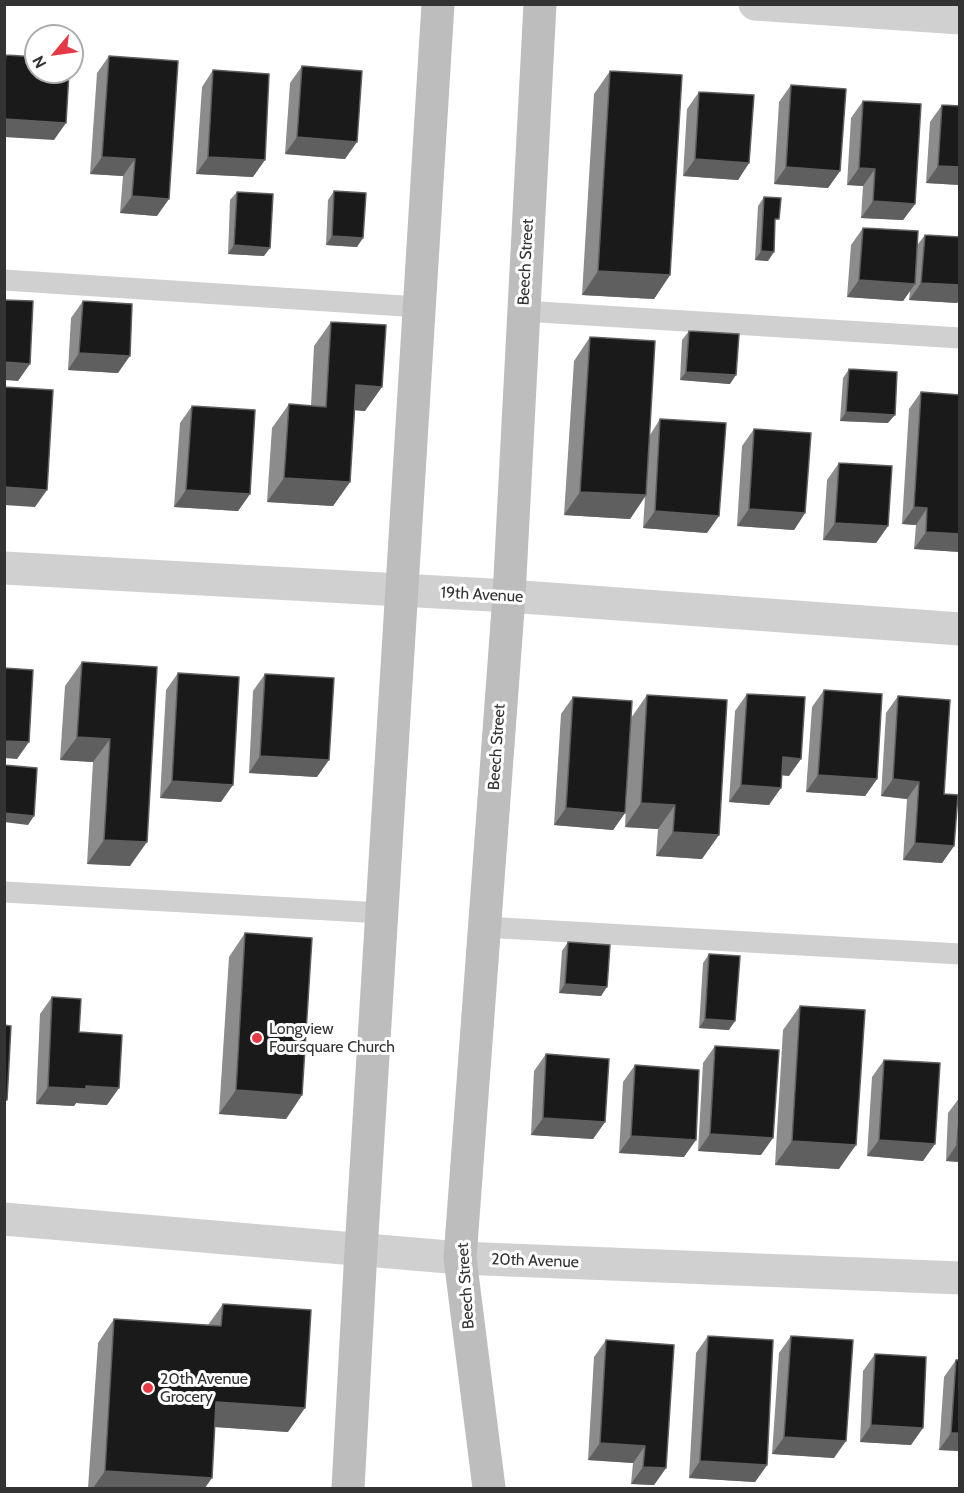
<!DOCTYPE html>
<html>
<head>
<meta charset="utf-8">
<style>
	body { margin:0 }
	#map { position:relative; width:964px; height:1493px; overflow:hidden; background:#fff; font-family:Cabin,sans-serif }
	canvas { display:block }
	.frame { position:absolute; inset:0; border:6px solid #333; pointer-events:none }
	.north { position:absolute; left:24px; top:24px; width:60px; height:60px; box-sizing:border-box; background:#fff; border:2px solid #adadad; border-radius:50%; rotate:241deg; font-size:16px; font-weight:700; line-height:24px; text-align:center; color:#333 }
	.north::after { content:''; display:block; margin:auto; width:21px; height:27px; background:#e63946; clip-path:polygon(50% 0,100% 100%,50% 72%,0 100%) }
</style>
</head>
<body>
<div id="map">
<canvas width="964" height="1493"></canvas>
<div class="frame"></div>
<div class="north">N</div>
</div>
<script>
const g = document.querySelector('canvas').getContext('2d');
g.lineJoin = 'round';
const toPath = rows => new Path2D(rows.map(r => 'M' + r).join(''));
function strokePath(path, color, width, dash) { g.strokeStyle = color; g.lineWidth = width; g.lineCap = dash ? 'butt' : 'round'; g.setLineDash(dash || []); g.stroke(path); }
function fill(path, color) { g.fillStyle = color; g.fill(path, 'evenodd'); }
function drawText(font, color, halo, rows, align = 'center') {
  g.font = font + ' Cabin,sans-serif'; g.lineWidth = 6; g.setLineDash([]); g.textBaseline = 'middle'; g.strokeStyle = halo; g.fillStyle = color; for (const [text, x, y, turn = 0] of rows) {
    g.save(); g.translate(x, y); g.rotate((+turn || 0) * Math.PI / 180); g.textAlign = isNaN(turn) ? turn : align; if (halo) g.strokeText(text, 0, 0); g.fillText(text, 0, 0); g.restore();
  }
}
strokePath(toPath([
	[4,280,419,307],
	[523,311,960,338],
	[4,892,382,913],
	[484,927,960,954]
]), '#d0d0d0', 21);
strokePath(toPath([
	[755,4,960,18],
	[4,568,509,596,960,629],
	[4,1219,460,1258,960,1278]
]), '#d0d0d0', 33);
strokePath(toPath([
	[348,1488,361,1250,438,4],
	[489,1488,460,1258,509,596,540,4]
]), '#bdbdbd', 33);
fill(toPath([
	[109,56,157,216,120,213,123,176,90,174,97,73],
	[302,66,345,159,285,154,290,83],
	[213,70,253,177,196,174,202,87],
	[610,71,670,275,654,299,582,295,594,94],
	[791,85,840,171,828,188,774,184,779,102],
	[699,92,749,163,738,180,683,176,687,109],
	[863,101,915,204,903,220,861,218,863,186,847,185,851,118],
	[942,105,960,106,960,185,926,183,930,122],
	[334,191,357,247,326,245,328,200],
	[237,192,264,256,228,254,230,200],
	[764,197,775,225,768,261,755,260,758,206],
	[863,228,918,244,925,235,960,237,960,299,957,303,909,300,910,291,903,301,847,297,851,245],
	[83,301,118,373,68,370,71,318],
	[331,322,365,411,355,410,350,482,333,506,267,502,272,428,289,404,311,406,314,346],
	[689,331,730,384,680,380,682,340],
	[590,337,650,435,660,419,707,533,643,528,645,497,630,519,564,515,574,361],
	[849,369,888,423,840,421,843,378],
	[921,392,960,552,914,549,916,525,902,524,909,409],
	[192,406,250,494,238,511,174,507,180,423],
	[754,429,805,513,794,530,737,526,742,446],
	[839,463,888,526,876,543,823,540,827,480],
	[82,662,157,667,130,866,87,864,93,762,60,760,65,686],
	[178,673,221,802,160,798,166,690],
	[265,674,317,777,249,773,253,691],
	[824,690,877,779,865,796,806,792,812,707],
	[747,694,789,776,782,775,769,805,729,802,735,711],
	[647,695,702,859,656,856,658,829,625,827,628,763,625,813,613,830,554,825,561,714,573,697,631,718],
	[898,696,944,794,954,846,942,863,903,860,907,799,881,796,886,713],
	[245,933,302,1095,286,1119,219,1114,229,957],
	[568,942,601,996,559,993,562,951],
	[709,954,729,1030,699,1028,703,963],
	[52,997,79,1032,107,1105,76,1103,74,1106,36,1104,40,1014],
	[800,1006,839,1169,775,1165,783,1030],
	[715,1046,761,1155,698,1151,703,1063],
	[546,1054,605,1122,593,1139,531,1135,534,1071],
	[884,1060,923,1161,867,1156,872,1077],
	[635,1065,684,1157,619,1153,623,1082],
	[960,1097,960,1162,946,1161,948,1113],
	[223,1304,288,1432,215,1427,205,1488,88,1488,98,1343,114,1319,208,1325],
	[708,1336,767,1465,755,1482,689,1478,696,1353],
	[791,1336,834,1458,772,1454,779,1353],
	[606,1340,666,1468,654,1485,631,1484,633,1463,588,1460,594,1357],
	[875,1354,911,1445,860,1442,863,1371],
	[956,1360,960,1451,939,1450,944,1377]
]), '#8c8c8c');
fill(toPath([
	[4,119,66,123,54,140,4,137],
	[297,137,357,142,345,159,285,154],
	[102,157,135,159,123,176,90,174],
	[208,157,265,160,253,177,196,174],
	[695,159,749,163,738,180,683,176],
	[938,166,960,167,960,185,926,183],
	[786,167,840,171,828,188,774,184],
	[859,168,875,169,863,186,847,185],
	[132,196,169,199,157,216,120,213],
	[873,201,915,204,903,220,861,218],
	[332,236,363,238,357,247,326,245],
	[234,245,270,248,264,256,228,254],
	[761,251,774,252,768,261,755,260],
	[598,271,670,275,654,299,582,295],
	[859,280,915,284,903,301,847,297],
	[921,283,960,285,960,299,957,303,909,300],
	[79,353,130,356,118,373,68,370],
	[4,362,30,364,18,381,4,380],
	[686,372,736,375,730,384,680,380],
	[356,385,382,387,365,411,339,409],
	[846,412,895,415,888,423,840,421],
	[284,478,350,482,333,506,267,502],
	[4,487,47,490,35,507,4,505],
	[186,490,250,494,238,511,174,507],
	[580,492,646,495,630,519,564,515],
	[914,507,927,508,916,525,902,524],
	[749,509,805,513,794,530,737,526],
	[655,511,719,516,707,533,643,528],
	[835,523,888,526,876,543,823,540],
	[926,532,960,534,960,552,914,549],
	[77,737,110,739,93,762,60,760],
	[4,741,29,742,17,759,4,758],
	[260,756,329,760,317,777,249,773],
	[783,757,801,759,789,776,771,774],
	[818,775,877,779,865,796,806,792],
	[893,779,919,782,907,799,881,796],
	[172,781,233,785,221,802,160,798],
	[741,785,781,788,769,805,729,802],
	[641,803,675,805,658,829,625,827],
	[566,808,625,813,613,830,554,825],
	[4,813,34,816,28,825,4,822],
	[673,832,719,835,702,859,656,856],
	[104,840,147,842,130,866,87,864],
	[915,843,954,846,942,863,903,860],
	[565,984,607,987,601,996,559,993],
	[705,1019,735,1021,729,1030,699,1028],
	[86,1086,119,1088,107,1105,76,1103,74,1106,36,1104,48,1087],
	[236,1090,302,1095,286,1119,219,1114],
	[543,1118,605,1122,593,1139,531,1135],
	[710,1134,773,1138,761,1155,698,1151],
	[631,1136,696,1140,684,1157,619,1153],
	[879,1140,935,1144,923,1161,867,1156],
	[792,1141,856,1145,839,1169,775,1165],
	[957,1144,960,1144,960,1162,946,1161],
	[216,1402,305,1408,288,1432,200,1426],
	[871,1425,923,1428,911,1445,860,1442],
	[951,1433,960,1433,960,1451,939,1450],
	[784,1437,846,1441,834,1458,772,1454],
	[600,1443,645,1446,633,1463,588,1460],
	[700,1461,767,1465,755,1482,689,1478],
	[643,1467,666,1468,654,1485,631,1484],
	[105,1471,212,1478,205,1488,93,1488]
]), '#5f5f5f');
const building = toPath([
	[6,55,36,57,36,72,69,72,66,123,4,119,4,67,6,55],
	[109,56,178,61,169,199,132,196,135,159,102,157,109,56],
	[302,66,362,71,357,142,297,137,302,66],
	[213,70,269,74,265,160,208,157,213,70],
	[610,71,682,75,670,275,598,271,610,71],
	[791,85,846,89,840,171,786,167,791,85],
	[699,92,754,95,749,163,695,159,699,92],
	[863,101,921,104,915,204,873,201,875,169,859,168,863,101],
	[942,105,960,106,960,167,938,166,942,105],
	[334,191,366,193,363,238,332,236,334,191],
	[237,192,273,194,270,248,234,245,237,192],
	[764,197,781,198,779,219,775,219,774,252,761,251,764,197],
	[863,228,918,231,915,284,859,280,863,228],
	[925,235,960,237,960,285,921,283,925,235],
	[4,300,33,301,30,364,4,362,4,300],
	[83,301,132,304,130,356,79,353,83,301],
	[331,322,386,325,382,387,356,385,350,482,284,478,289,404,326,407,331,322],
	[689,331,739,334,736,375,686,372,689,331],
	[590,337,655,341,646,495,580,492,590,337],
	[849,369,897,372,895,415,846,412,849,369],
	[4,387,53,390,47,490,4,487,4,387],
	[921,392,960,395,960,534,926,532,927,508,914,507,921,392],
	[192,406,255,410,250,494,186,490,192,406],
	[660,419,726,423,719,516,655,511,660,419],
	[754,429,811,433,805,513,749,509,754,429],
	[839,463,892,466,888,526,835,523,839,463],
	[82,662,157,667,147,842,104,840,110,739,77,737,82,662],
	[4,668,33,670,29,742,4,741,4,668],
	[178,673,239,677,233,785,172,781,178,673],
	[265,674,334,678,329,760,260,756,265,674],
	[824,690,882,694,877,779,818,775,824,690],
	[747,694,805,697,801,759,783,757,781,788,741,785,747,694],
	[647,695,727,700,719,835,673,832,675,805,641,803,647,695],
	[898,696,950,700,944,794,958,795,954,846,915,843,919,782,893,779,898,696],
	[573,697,632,701,625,813,566,808,573,697],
	[4,765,37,768,34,816,4,813,4,765],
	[245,933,312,938,302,1095,236,1090,245,933],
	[568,942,610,945,607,987,565,984,568,942],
	[709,954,740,956,735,1021,705,1019,709,954],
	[52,997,81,999,79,1032,122,1035,119,1088,86,1086,86,1089,48,1087,52,997],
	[800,1006,865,1010,856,1145,792,1141,800,1006],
	[4,1025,11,1026,7,1100,4,1100,4,1025],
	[715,1046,779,1050,773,1138,710,1134,715,1046],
	[546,1054,609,1059,605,1122,543,1118,546,1054],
	[884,1060,940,1063,935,1144,879,1140,884,1060],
	[635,1065,699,1070,696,1140,631,1136,635,1065],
	[960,1106,960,1144,957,1144,960,1106],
	[223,1304,311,1310,305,1408,216,1402,212,1478,105,1471,114,1319,221,1326,223,1304],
	[708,1336,773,1340,767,1465,700,1461,708,1336],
	[791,1336,853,1340,846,1441,784,1437,791,1336],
	[606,1340,674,1345,666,1468,643,1467,645,1446,600,1443,606,1340],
	[875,1354,926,1357,923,1428,871,1425,875,1354],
	[956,1360,960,1360,960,1433,951,1433,956,1360]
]);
fill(building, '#1a1a1a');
strokePath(building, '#5f5f5f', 1.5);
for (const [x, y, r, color] of [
	[257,1038,6,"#e63946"],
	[148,1388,6,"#e63946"]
]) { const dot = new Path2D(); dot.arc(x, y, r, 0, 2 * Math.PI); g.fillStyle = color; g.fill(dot); strokePath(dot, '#fff', 2); }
drawText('16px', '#333', '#fff', [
	["Beech Street",526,262,-87],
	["19th Avenue",482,595,3],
	["Beech Street",497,747,-86],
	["20th Avenue",535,1261,2],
	["Beech Street",466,1286,-94]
]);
drawText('16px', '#333', '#fff', [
	["Longview",269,1029],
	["Foursquare Church",269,1047],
	["20th Avenue",160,1379],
	["Grocery",160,1397]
], 'left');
</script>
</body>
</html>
